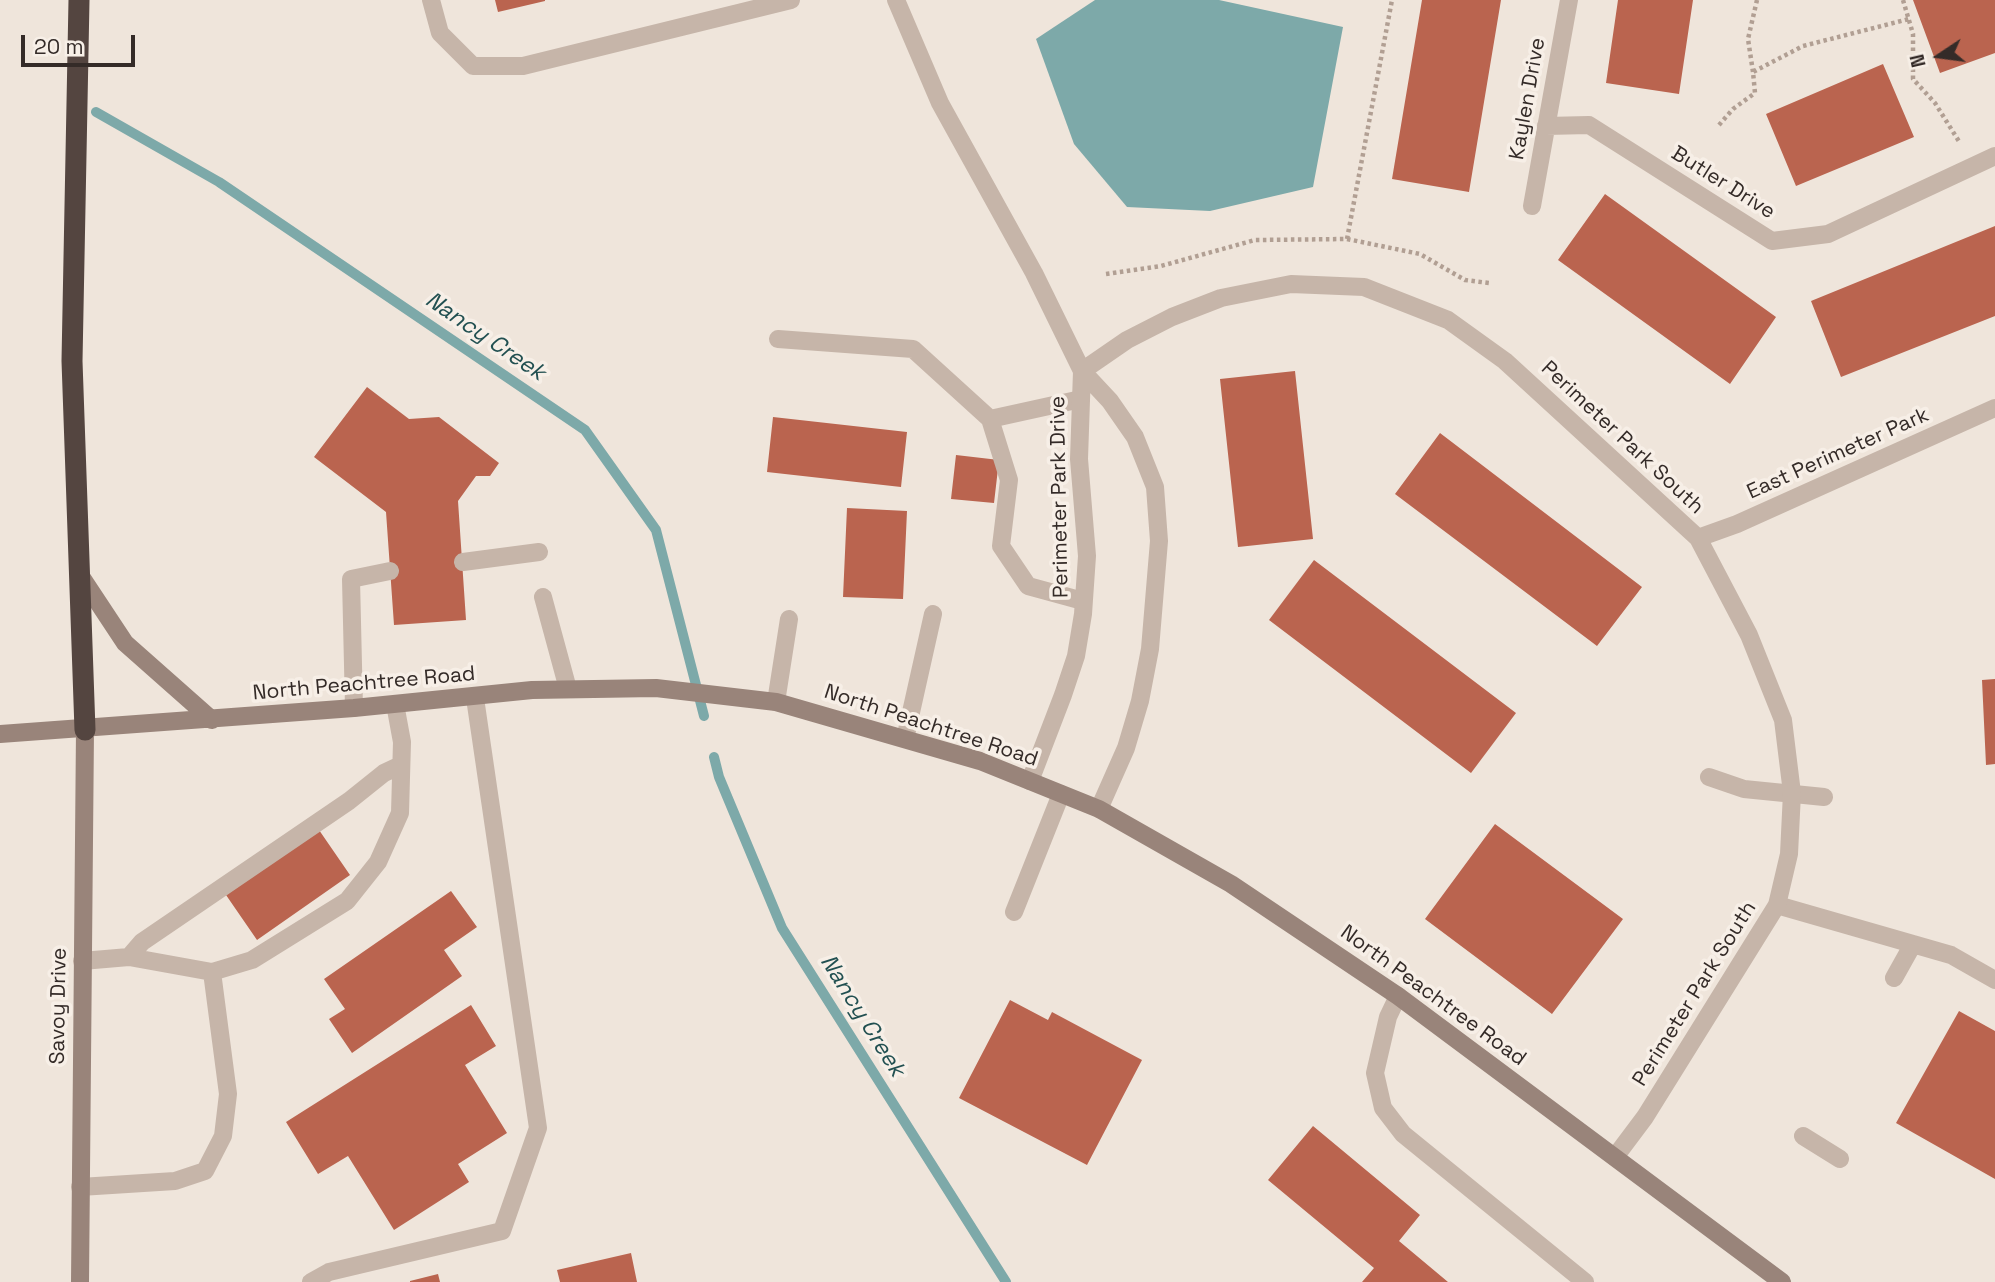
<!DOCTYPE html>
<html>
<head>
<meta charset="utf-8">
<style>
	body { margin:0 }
	#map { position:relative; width:1995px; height:1282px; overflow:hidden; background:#efe5db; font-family:"Space Grotesk",sans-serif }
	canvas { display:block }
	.north { position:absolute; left:1904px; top:21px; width:70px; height:70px; -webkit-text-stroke:5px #f7efe7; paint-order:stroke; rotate:257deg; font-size:19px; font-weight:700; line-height:28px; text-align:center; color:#342b28 }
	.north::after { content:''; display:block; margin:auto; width:24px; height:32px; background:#342b28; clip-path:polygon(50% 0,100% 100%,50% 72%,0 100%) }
	.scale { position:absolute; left:21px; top:35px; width:114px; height:32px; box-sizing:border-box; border:4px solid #342b28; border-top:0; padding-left:9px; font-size:21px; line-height:24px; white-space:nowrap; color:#342b28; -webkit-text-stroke:5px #f7efe7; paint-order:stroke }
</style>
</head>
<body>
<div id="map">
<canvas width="1995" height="1282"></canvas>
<div class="north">N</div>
<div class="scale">20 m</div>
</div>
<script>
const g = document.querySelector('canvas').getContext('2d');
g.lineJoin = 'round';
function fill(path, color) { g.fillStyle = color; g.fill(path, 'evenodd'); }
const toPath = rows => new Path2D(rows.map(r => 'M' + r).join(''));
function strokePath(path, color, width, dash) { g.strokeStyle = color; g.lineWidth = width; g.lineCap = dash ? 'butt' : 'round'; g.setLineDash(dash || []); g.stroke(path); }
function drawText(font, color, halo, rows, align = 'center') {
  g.font = font + ' "Space Grotesk",sans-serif'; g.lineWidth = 7; g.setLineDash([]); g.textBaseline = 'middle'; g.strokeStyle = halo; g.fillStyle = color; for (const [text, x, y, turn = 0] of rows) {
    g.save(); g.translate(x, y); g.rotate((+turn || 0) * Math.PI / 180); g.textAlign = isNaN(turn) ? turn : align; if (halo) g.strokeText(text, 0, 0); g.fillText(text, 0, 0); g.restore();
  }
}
fill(toPath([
	[1095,0,1219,0,1343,27,1313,187,1210,211,1127,207,1074,144,1036,39]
]), '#7da9a9');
strokePath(toPath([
	[96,112,219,182,585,430,656,530,704,716],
	[714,757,719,777,782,928,1006,1282]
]), '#7da9a9', 10);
fill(toPath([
	[495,0,545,0,545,1,498,12],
	[1422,0,1501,0,1469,192,1392,179],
	[1618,0,1693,0,1679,94,1606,83],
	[1913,0,1995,0,1995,53,1940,73],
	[1883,64,1914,137,1796,186,1766,114],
	[1605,194,1776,317,1730,384,1558,260],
	[1995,226,1995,316,1841,377,1811,301],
	[1295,371,1313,539,1238,547,1220,379],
	[367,387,409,419,439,417,499,463,490,476,476,476,458,501,466,620,394,625,386,512,314,457],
	[773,417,907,432,901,487,767,472],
	[1440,433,1642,587,1597,646,1395,494],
	[956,455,999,460,994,503,951,499],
	[847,508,907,511,903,599,843,597],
	[1314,560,1516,713,1471,773,1269,620],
	[1995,679,1995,764,1986,765,1982,680],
	[1495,824,1623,919,1552,1014,1425,919],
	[319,830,350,875,257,940,226,895],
	[451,891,477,927,444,950,462,976,352,1053,329,1019,345,1009,324,979],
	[1010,1000,1048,1020,1052,1012,1142,1060,1087,1165,959,1098],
	[471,1005,496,1046,465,1065,507,1133,458,1164,469,1182,394,1230,348,1156,318,1174,286,1122],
	[1959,1011,1995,1031,1995,1179,1896,1123],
	[1313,1126,1420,1215,1399,1241,1448,1282,1362,1282,1374,1268,1268,1180],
	[631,1253,637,1282,560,1282,557,1270],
	[438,1274,440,1282,410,1282,410,1281]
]), '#ba644f');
strokePath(toPath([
	[1903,0,1913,34,1913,79,1935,103,1960,143],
	[1753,72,1748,39,1757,0],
	[1719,125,1733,109,1755,93,1753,72,1803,46,1909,19],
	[1347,239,1420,254,1465,280,1489,283],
	[1106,274,1161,266,1255,240,1347,239,1392,0]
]), '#b19f93', 4.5, [3.5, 3.5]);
strokePath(toPath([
	[431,0,440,33,473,66,523,66,791,0],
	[778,339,913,349,990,419],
	[1081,399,990,419,1009,480,1001,546,1028,586,1083,601],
	[463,562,539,552],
	[543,597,568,689],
	[776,702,789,619],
	[354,708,351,579,390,571],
	[905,739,933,614],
	[1709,777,1744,789,1824,797],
	[1777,905,1951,955,1995,980],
	[1014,912,1061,794],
	[129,957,142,942,349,801,384,773,401,765],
	[212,972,252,960,347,901,378,862,400,813,402,742,395,704],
	[1894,978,1913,944],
	[1803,1136,1840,1159],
	[80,1187,175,1181,205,1171,223,1136,228,1094,212,972,129,957,82,961],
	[311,1282,329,1272,502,1231,538,1128,475,698]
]), '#c6b5a9', 18);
strokePath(toPath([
	[896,0,940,103,1034,273,1082,371,1110,401,1135,437,1155,487,1159,541,1150,649,1140,701,1126,748,1099,809],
	[1546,126,1589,125,1772,241,1828,234,1995,156],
	[1532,206,1569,0],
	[1082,371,1127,340,1172,317,1221,298,1291,284,1364,287,1448,320,1505,361,1698,538,1749,635,1783,720,1792,793,1789,854,1777,905,1645,1117,1615,1157],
	[1698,538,1737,524,1995,408],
	[1030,781,1063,695,1076,656,1083,614,1087,556,1079,459,1082,371],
	[1398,996,1388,1017,1375,1073,1383,1108,1403,1134,1585,1282]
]), '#c6b5a9', 18);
strokePath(toPath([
	[80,575,125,643,212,720],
	[0,734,354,708,532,690,656,688,776,702,980,761,1099,809,1231,884,1398,996,1782,1282],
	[80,1282,85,730]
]), '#99847a', 18);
strokePath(toPath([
	[79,0,72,361,85,730]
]), '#544540', 21);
drawText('21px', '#342b28', '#f7efe7', [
	["Kaylen Drive",1528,99,-80],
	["Butler Drive",1723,183,32],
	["Perimeter Park South",1622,438,43],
	["East Perimeter Park",1838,454,-24],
	["Perimeter Park Drive",1060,497,-91],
	["North Peachtree Road",364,684,-5],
	["North Peachtree Road",931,726,18],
	["Perimeter Park South",1695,994,-58],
	["North Peachtree Road",1433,996,36],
	["Savoy Drive",59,1006,-89]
]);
drawText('italic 23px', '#225051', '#f7efe7', [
	["Nancy Creek",485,337,34],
	["Nancy Creek",862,1016,58]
]);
</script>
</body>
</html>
